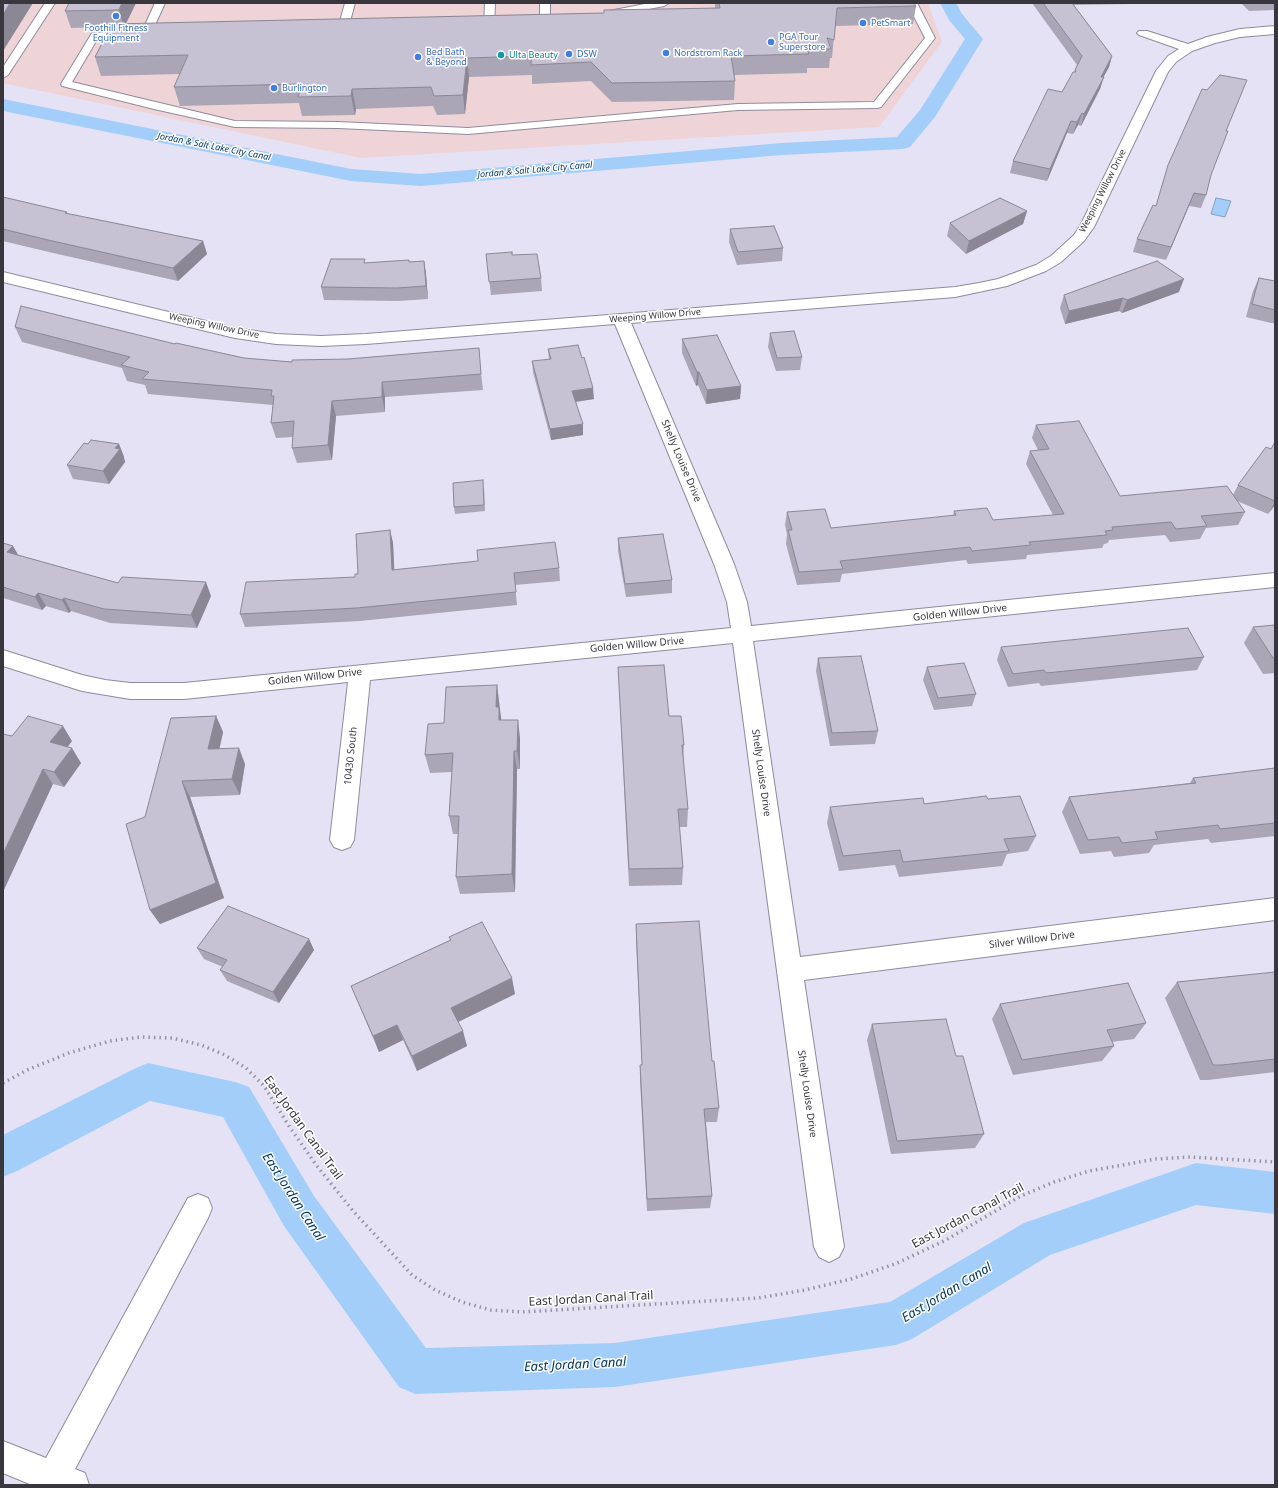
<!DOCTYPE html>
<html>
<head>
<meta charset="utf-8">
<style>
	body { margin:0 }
	#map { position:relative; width:1278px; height:1488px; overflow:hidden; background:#e6e2f5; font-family:"Noto Sans",sans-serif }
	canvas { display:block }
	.frame { position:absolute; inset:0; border:4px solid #38373e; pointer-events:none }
</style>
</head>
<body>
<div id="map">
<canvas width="1278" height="1488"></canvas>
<div class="frame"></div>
</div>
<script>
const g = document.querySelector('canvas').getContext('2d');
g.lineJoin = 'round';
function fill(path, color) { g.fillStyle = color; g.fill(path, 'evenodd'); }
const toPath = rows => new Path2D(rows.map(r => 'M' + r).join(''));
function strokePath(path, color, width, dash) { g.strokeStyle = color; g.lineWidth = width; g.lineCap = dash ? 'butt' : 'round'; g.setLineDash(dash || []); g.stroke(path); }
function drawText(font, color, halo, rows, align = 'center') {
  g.font = font + ' "Noto Sans",sans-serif'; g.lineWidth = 3; g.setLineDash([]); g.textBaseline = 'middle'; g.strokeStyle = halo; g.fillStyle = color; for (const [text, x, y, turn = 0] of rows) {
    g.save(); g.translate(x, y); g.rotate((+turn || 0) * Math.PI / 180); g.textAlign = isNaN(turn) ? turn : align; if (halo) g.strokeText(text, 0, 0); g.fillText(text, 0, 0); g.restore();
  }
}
fill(toPath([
	[3,3,928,3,942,42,879,127,361,158,3,83]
]), '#eed4d7');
const water = toPath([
	[1216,198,1231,201,1225,217,1211,214,1216,198]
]);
fill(water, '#a2cef9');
strokePath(water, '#82a1c1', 1);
fill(toPath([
	[940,3,956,3,962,14,983,39,935,117,910,147,903,149,782,155,421,186,351,181,3,111,3,99,351,169,421,174,782,143,897,137,920,110,965,39,949,20,940,3],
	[148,1063,235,1082,249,1087,314,1196,426,1348,615,1343,890,1302,1024,1223,1196,1163,1275,1172,1275,1214,1196,1205,1050,1255,912,1339,896,1345,615,1387,415,1394,399,1387,284,1226,223,1117,150,1101,17,1171,3,1177,3,1135,134,1069,148,1063]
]), '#a2cef9');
const service = toPath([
	[45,3,55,3,8,75,3,78,3,67,45,3],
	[155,3,165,3,151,34,146,37,143,36,141,34,155,3],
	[345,3,355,3,348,29,343,32,338,29,345,3],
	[485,3,495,3,494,26,489,29,484,26,485,3],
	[540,3,550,3,550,24,548,26,542,26,540,24,540,3],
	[650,3,669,3,664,6,609,17,604,14,609,11,650,3],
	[907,3,917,3,935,38,881,107,877,108,738,110,468,134,338,128,235,127,154,109,62,86,61,84,92,33,131,31,136,34,134,36,98,38,72,82,235,121,338,122,468,128,738,104,874,102,925,38,907,3]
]);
const minor = toPath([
	[1275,26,1275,34,1240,37,1215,43,1192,51,1176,62,1168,72,1094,227,1084,241,1061,262,1046,271,1007,286,955,297,631,323,734,564,747,602,751,626,1275,573,1275,587,753,641,800,957,1275,898,1275,920,804,980,844,1247,839,1257,829,1262,819,1257,814,1247,733,643,370,680,354,840,350,847,342,850,334,847,330,840,348,682,184,699,130,699,82,691,3,666,3,650,82,675,105,680,130,683,184,683,731,628,727,602,714,564,615,324,366,344,321,346,276,344,235,338,3,282,3,272,235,328,276,334,321,336,366,334,621,314,955,287,979,283,998,279,1036,265,1051,256,1074,235,1080,226,1156,71,1168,56,1179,49,1139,35,1137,33,1139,31,1147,31,1188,44,1207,37,1240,29,1275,26],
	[198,1194,208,1198,212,1208,208,1218,75,1469,85,1473,89,1485,32,1485,3,1473,3,1441,46,1458,188,1198,198,1194]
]);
strokePath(service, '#8f8b9d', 2);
strokePath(minor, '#8f8b9d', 2);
strokePath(toPath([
	[3,1083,27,1070,69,1053,110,1041,141,1037,172,1038,201,1045,225,1055,246,1068,264,1086,289,1126,317,1166,353,1211,412,1275,435,1290,462,1302,491,1310,522,1312,758,1298,805,1290,851,1279,895,1264,944,1241,1021,1196,1054,1182,1089,1171,1156,1159,1190,1157,1275,1162]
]), '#94929f', 3.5, [1.5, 4]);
fill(service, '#fff');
fill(minor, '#fff');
fill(toPath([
	[136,3,126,24,604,13,715,8,715,3,914,3,916,6,913,24,835,26,832,58,830,58,829,68,807,68,807,73,734,75,735,81,734,100,612,102,591,81,532,84,532,75,469,77,465,114,437,115,433,106,356,109,355,115,302,116,299,103,180,106,174,87,180,74,101,76,95,57,110,27,71,28,65,11],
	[1032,3,1132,3,1131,4,1074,5,1073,4,1112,56,1109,67,1103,77,1100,89,1081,126,1078,125,1073,134,1067,133,1047,181,1010,173,1013,161,1062,92,1074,72,1077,65],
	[1241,3,1275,3,1275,10,1249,11],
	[1207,90,1242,92,1226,131,1211,175,1206,195,1201,208,1189,206,1166,260,1133,252,1137,239,1156,206,1168,165],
	[3,197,68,214,203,241,207,254,178,281,53,253,3,241],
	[1027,211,1023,224,966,254,947,236,950,223],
	[730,229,783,248,782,261,737,265,729,242],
	[486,254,512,255,541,278,542,291,491,295],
	[409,260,409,262,424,261,426,274,428,299,399,301,324,300,321,287,366,263],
	[1259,278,1275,281,1275,323,1271,323,1246,317,1253,291],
	[1179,292,1122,313,1119,311,1065,324,1060,308,1064,295],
	[15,327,175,344,244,358,292,362,480,364,483,390,385,397,385,412,336,416,332,460,297,463,292,448,293,437,276,438,271,423,273,405,148,394,145,385,127,381,122,368,22,342],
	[770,333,802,357,800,370,776,371,768,347],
	[682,339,741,386,740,399,706,404,698,385,696,386,682,353],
	[548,349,594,399,576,402,583,435,551,440,533,372,532,361,549,360],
	[1036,425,1120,496,1233,495,1238,485,1271,449,1275,442,1275,505,1268,514,1237,501,1245,512,1238,525,1206,528,1200,539,1170,542,1165,535,1109,540,1108,543,1104,544,1102,548,1027,555,1026,559,968,564,966,560,842,574,840,582,797,585,786,544,787,534,785,525,787,512,831,528,953,516,954,511,993,520,1053,515,1026,464,1030,451,1038,450,1032,438],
	[88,444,119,444,124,457,124,458,125,462,109,484,73,479,67,465],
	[484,487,485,511,455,514,454,507],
	[390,530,393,543,394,570,559,568,560,581,515,585,517,605,360,621,245,627,240,614,355,577,358,574],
	[618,538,672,580,672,593,626,597,618,551],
	[3,543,13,546,18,555,118,583,211,596,197,628,110,623,71,611,69,613,46,606,42,610,3,598],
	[1275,625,1275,673,1263,674,1244,643,1253,627],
	[1001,647,1204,657,1197,670,1041,686,1039,683,1008,687,997,660],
	[818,658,878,731,875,744,830,746,816,671],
	[618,667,669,716,684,745,683,760,688,809,687,827,679,827,683,868,682,885,629,886,619,686],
	[927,667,976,694,972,706,934,710,923,680],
	[497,685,501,720,520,738,520,769,517,769,515,892,460,894,456,877,458,834,453,834,449,816,452,772,430,773,425,755,444,723],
	[216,716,223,732,219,749,245,764,240,795,190,797,224,898,160,924,150,910,145,817],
	[12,736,72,741,67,747,81,763,64,787,53,784],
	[1275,768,1275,836,1211,843,1208,839,1154,845,1149,853,1114,857,1111,851,1080,854,1062,812,1069,797,1190,783,1193,778],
	[988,799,1036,836,1028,851,1007,854,1002,866,899,877,895,865,839,871,827,823,830,807,924,804],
	[636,924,712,1061,719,1108,717,1122,706,1122,712,1196,710,1208,647,1211,640,1080,640,1065,642,1065,636,941],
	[449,937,515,994,458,1022,467,1046,417,1071,403,1040,379,1052,351,986,450,940],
	[309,939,314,950,279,1003,227,981,220,970,223,967,204,959,197,948],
	[1275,972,1275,1072,1208,1080,1200,1080,1165,998,1177,982],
	[1000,1004,1146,1023,1134,1039,1112,1042,1114,1046,1102,1061,1013,1075,992,1019],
	[872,1024,956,1056,984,1134,975,1148,891,1154,867,1040]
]), '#aaa6b5');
fill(toPath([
	[10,3,33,3,3,51,3,15],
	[122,3,136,3,124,27,119,10],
	[1112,56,1109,67,1097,89,1101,77],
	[467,58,469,77,465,114,463,95],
	[1104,77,1100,89,1081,126,1084,114],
	[352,89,356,109,355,115,351,96],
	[1082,113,1078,125,1073,134,1077,122],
	[1071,121,1067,133,1047,181,1050,169],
	[1194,193,1189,206,1166,260,1171,247],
	[1027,211,1023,224,966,254,969,241],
	[203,241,207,254,178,281,173,268],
	[424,261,426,274,428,299,426,286],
	[1184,279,1179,292,1122,313,1127,300],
	[1123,298,1119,311,1065,324,1069,311],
	[697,372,699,372,698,385,696,386],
	[382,382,385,397,385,412,382,397],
	[741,386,740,399,706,404,707,390],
	[593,388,594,399,573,402,572,391],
	[332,401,336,416,332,460,328,445],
	[583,424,583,435,551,440,550,429],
	[119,444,124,457,124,458,125,462,109,484,103,471,115,448],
	[1275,502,1275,505,1268,514],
	[390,530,393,543,395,583,392,570],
	[13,546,21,560,7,552],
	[206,582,211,596,197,628,191,615],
	[38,593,46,606,42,610,35,597],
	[64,598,71,611,69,613,62,600],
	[497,685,502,726,502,739,496,707],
	[216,716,223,732,216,765,208,749],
	[518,720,520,738,520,769,517,751],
	[63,726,72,741,60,757,50,742],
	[72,748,81,763,64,787,54,772],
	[239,748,245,764,240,795,232,779],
	[514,751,517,769,515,892,512,874],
	[43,769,53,784,3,892,3,854],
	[182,781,190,797,224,898,160,924,150,910],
	[309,939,314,950,279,1003,273,992],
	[512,978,515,994,456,1023,451,1008],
	[397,1025,403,1040,379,1052,373,1036],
	[463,1031,467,1046,417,1071,412,1056]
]), '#8b8794');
const building = toPath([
	[3,3,10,3,3,15,3,3],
	[69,3,122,3,119,10,65,11,69,3],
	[719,3,914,3,916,6,837,8,834,40,827,38,831,49,807,49,809,54,731,56,735,81,612,83,591,62,531,65,532,56,467,58,463,95,434,96,431,87,352,89,351,96,298,97,302,84,174,87,188,55,95,57,112,24,604,13,604,10,720,8,719,3],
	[1043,3,1072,3,1112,56,1101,77,1104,77,1084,114,1082,113,1077,122,1071,121,1050,169,1013,161,1048,89,1062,92,1073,72,1076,72,1075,70,1082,56,1043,3],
	[1220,75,1247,80,1226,131,1228,131,1211,175,1206,195,1194,193,1171,247,1137,239,1153,205,1156,206,1168,165,1202,89,1207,90,1220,75],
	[3,197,67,212,65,213,203,241,173,268,48,240,3,229,3,197],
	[1000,198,1027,211,969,241,950,223,1000,198],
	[774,226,783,248,738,252,730,229,774,226],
	[512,252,512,255,537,254,541,278,489,282,486,254,512,252],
	[331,259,365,259,364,263,409,260,409,262,424,261,426,286,397,288,321,287,331,259],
	[1157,261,1184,279,1127,300,1123,298,1069,311,1064,295,1157,261],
	[1259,278,1275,281,1275,310,1252,304,1259,278],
	[21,306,175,344,176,343,244,358,292,362,292,360,348,359,479,348,481,374,382,382,382,397,332,401,328,445,292,448,294,421,271,423,274,396,271,396,272,390,142,379,149,372,121,365,130,357,15,327,21,306],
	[794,331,802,357,777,358,770,333,794,331],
	[717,335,741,386,707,390,699,372,697,372,682,339,717,335],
	[578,345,582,358,584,357,593,388,572,391,583,424,550,429,532,361,551,359,548,349,578,345],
	[1079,421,1120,496,1227,486,1245,512,1201,516,1207,526,1176,529,1171,522,1112,527,1113,530,1105,531,1107,535,1029,542,1031,545,972,551,970,547,840,561,843,569,799,572,788,530,792,530,787,512,825,509,831,528,956,515,954,511,987,508,993,520,1064,514,1030,451,1049,449,1036,425,1079,421],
	[91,440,119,444,115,448,120,449,103,471,67,465,84,443,88,444,91,440],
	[1275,442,1275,501,1238,485,1266,447,1271,449,1275,442],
	[483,480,484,505,454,507,453,483,483,480],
	[390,530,392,570,478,561,477,550,555,542,559,568,514,573,516,592,357,608,240,614,246,582,355,577,355,574,358,574,356,534,390,530],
	[663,534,672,580,625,584,618,538,663,534],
	[3,543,13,546,7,552,118,583,122,577,206,582,191,615,104,609,64,598,62,600,38,593,35,597,3,587,3,543],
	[1275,625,1275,658,1273,658,1253,627,1275,625],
	[1188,628,1204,657,1046,673,1044,670,1013,674,1001,647,1188,628],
	[861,656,878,731,832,733,818,658,861,656],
	[964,663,976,694,938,698,927,667,964,663],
	[664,665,669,716,681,716,684,745,682,745,688,809,678,809,683,868,629,869,618,667,664,665],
	[497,685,496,707,499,707,499,720,518,720,517,751,514,751,512,874,456,877,459,816,449,816,453,753,425,755,428,724,444,723,446,687,497,685],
	[28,716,63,726,50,742,72,748,54,772,43,769,3,854,3,734,12,736,28,716],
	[216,716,208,749,239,748,232,779,182,781,216,883,150,910,126,824,145,817,171,718,216,716],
	[1275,768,1275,823,1220,829,1218,825,1155,832,1158,839,1122,843,1119,837,1088,840,1069,797,1196,783,1193,778,1275,768],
	[986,796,988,799,1020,796,1036,836,1004,839,1009,851,903,862,900,850,843,856,830,807,923,798,924,804,986,796],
	[228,906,309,939,273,992,220,970,227,960,197,948,228,906],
	[699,921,712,1061,714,1061,719,1108,704,1109,712,1196,647,1199,640,1065,642,1065,636,924,699,921],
	[482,922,512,978,451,1008,463,1031,412,1056,397,1025,373,1036,351,986,451,940,449,937,482,922],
	[1275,972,1275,1059,1222,1065,1213,1065,1177,982,1275,972],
	[1128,983,1146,1023,1107,1030,1114,1046,1022,1060,1000,1004,1128,983],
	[946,1019,956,1056,963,1056,984,1134,897,1141,872,1024,946,1019]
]);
fill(building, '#c6c1d3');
strokePath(building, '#8b8794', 1);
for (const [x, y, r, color] of [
	[116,16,4,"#3f7fe0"],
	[863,23,4,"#3f7fe0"],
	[771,42,4,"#3f7fe0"],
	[666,53,4,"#3f7fe0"],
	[569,54,4,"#3f7fe0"],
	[501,55,4,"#0f9aa8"],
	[418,57,4,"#3f7fe0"],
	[274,88,4,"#3f7fe0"]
]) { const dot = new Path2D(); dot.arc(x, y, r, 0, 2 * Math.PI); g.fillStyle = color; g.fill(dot); strokePath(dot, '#fff', 1.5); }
drawText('9px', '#366cbe', '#fff', [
	["PetSmart",871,23],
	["Foothill Fitness",116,28,"center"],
	["Equipment",116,38,"center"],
	["PGA Tour",779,37],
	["Superstore",779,47],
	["Bed Bath",426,52],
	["& Beyond",426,62],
	["Nordstrom Rack",674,53],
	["DSW",577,54],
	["Burlington",282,88]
], 'left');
drawText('9px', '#0d838f', '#fff', [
	["Ulta Beauty",509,55]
], 'left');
drawText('italic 9px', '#01355c', '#fff', [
	["Jordan & Salt Lake City Canal",214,147,11],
	["Jordan & Salt Lake City Canal",535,170,-5]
]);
drawText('9px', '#38373e', '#fff', [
	["Weeping Willow Drive",1103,191,-63],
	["Weeping Willow Drive",655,316,-5],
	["Weeping Willow Drive",214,326,12]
]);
drawText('10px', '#38373e', '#fff', [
	["Shelly Louise Drive",681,461,67],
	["Golden Willow Drive",960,613,-6],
	["Golden Willow Drive",637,645,-5],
	["Golden Willow Drive",315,677,-6],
	["10430 South",351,756,-84],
	["Shelly Louise Drive",761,773,82],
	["Silver Willow Drive",1032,940,-7],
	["Shelly Louise Drive",807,1094,82]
]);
drawText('12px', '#38373e', '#fff', [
	["East Jordan Canal Trail",303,1128,54],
	["East Jordan Canal Trail",968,1216,-28],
	["East Jordan Canal Trail",591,1299,-3]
]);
drawText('italic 13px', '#01355c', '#fff', [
	["East Jordan Canal",293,1197,57],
	["East Jordan Canal",947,1293,-31],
	["East Jordan Canal",575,1365,-3]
]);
</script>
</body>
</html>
